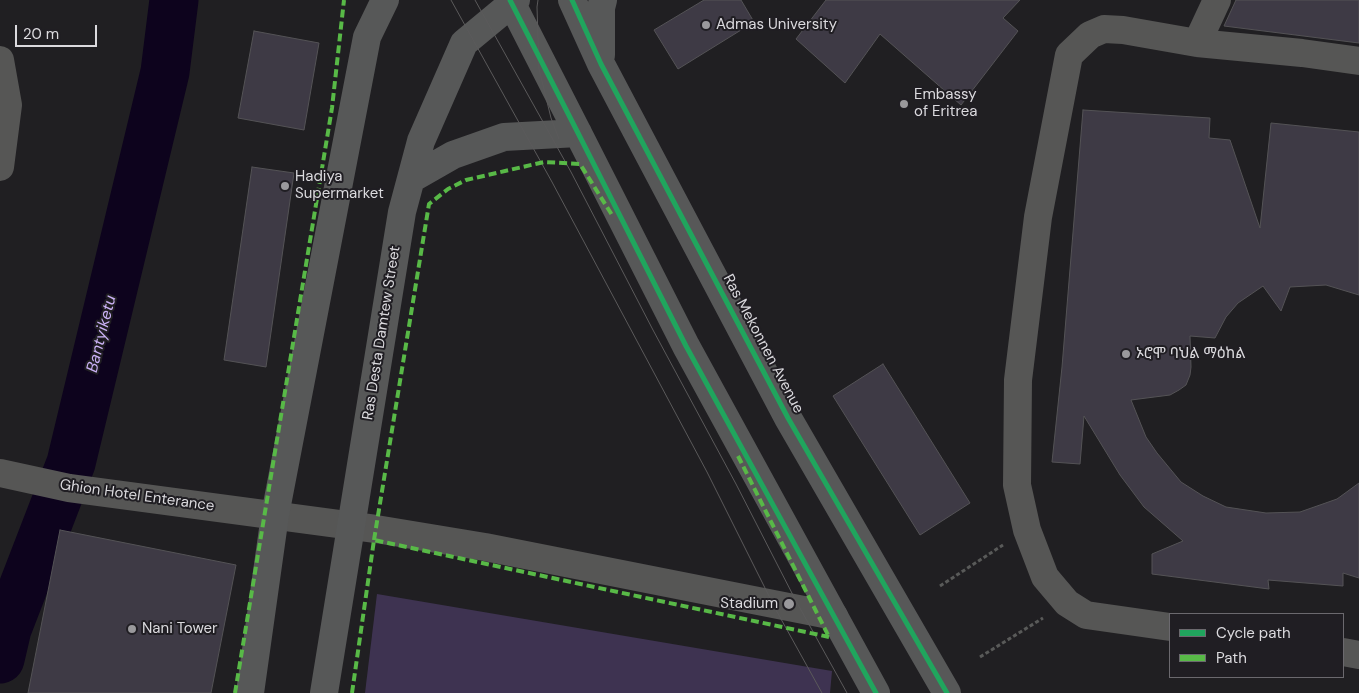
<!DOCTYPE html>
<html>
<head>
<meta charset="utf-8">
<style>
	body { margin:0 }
	#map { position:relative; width:1359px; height:693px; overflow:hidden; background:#201f22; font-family:"DM Sans",sans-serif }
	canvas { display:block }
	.legend { position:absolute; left:1169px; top:613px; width:175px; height:65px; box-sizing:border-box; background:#201e23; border:1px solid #6b696e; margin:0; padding:6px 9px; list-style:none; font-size:15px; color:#dbdade }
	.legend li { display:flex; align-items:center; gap:10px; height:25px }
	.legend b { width:25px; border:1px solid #6b696e }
	.scale { position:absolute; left:15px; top:25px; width:82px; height:22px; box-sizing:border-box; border:2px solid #dbdade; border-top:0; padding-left:6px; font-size:15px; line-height:18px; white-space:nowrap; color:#dbdade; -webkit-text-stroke:4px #201e23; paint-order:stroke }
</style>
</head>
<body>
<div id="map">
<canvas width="1359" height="693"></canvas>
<ul class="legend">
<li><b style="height:6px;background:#20a55d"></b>Cycle path</li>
<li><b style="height:6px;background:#58b947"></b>Path</li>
</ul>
<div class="scale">20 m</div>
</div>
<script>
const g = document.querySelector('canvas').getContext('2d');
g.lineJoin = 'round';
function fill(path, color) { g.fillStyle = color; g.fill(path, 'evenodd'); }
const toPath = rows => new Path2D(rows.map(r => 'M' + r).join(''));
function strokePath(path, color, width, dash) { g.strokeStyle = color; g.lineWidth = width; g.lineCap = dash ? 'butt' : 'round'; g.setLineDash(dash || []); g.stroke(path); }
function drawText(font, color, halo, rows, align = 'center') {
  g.font = font + ' "DM Sans","Noto Sans Ethiopic",sans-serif'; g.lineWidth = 4; g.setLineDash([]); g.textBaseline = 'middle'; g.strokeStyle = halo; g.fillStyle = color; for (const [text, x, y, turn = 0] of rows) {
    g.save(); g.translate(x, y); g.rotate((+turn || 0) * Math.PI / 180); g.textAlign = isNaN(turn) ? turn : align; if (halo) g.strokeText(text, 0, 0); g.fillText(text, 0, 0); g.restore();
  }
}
fill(toPath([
	[377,594,832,671,830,693,365,693]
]), '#3e3351');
strokePath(toPath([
	[0,659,7,629,71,463,165,72,174,0]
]), '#0d031d', 49);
const building = toPath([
	[704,0,741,0,754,22,678,69,654,30,704,0],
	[826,0,1020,0,1003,18,1018,31,961,105,880,34,845,83,796,39,826,0],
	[1236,0,1359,0,1359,43,1224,26,1236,0],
	[254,31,319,43,304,130,238,118,254,31],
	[1083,110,1210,118,1209,138,1230,140,1260,228,1271,123,1359,132,1359,295,1326,285,1290,287,1281,311,1263,286,1238,303,1226,317,1215,338,1190,336,1191,367,1190,375,1186,385,1179,390,1170,395,1131,400,1146,437,1157,453,1181,482,1203,496,1226,507,1266,513,1300,512,1337,499,1359,483,1359,578,1343,573,1343,586,1268,580,1269,589,1152,574,1152,554,1183,541,1144,507,1120,475,1084,416,1080,464,1052,462,1062,367,1083,110],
	[252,167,294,173,266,367,224,360,252,167],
	[883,364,970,503,920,535,833,396,883,364],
	[60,530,236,565,211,693,28,693,60,530]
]);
fill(building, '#3e3a45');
strokePath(building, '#545356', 1);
strokePath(toPath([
	[940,586,1003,545],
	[980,657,1043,618]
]), '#595a59', 3, [4, 2.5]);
strokePath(toPath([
	[1197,43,1217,0],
	[0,60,8,105,0,167],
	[0,473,69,488,376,529,485,547,834,616],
	[1170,627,1086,615,1067,603,1045,577,1027,530,1017,485,1018,380,1038,217,1069,55,1090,35,1104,29,1123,30,1197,43,1302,53,1359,61],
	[1343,652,1359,655]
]), '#565655', 28);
strokePath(toPath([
	[510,0,578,133,686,346,876,693],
	[572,0,601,64,788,418,947,693],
	[601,55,601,8,603,0],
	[411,179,453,155,504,137,578,133],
	[250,693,275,515,367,37,385,0],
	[324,693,402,212,421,141,464,43,516,0]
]), '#575858', 28);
strokePath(toPath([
	[451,0,552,182,707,472,776,610,822,693],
	[475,0,571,172,653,330,736,484,796,601,847,693],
	[538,0,537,7,539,69,551,118,559,139]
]), '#5b5a5b', 1);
strokePath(toPath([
	[738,456,829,637],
	[374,540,429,204,448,189,466,180,544,162,580,164,612,215],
	[235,693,332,108,344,0],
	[352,693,374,540,829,637]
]), '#58b947', 4, [8, 4]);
strokePath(toPath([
	[510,0,578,133,686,346,876,693],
	[572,0,601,64,788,418,947,693]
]), '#20a55d', 5);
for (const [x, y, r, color] of [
	[706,25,5,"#9a999c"],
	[904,104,5,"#9a999c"],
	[285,186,5,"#9a999c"],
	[1126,354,5,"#9a999c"],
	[789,604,6,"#9a999c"],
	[132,629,5,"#9a999c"]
]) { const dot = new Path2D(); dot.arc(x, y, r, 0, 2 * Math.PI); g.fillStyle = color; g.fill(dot); strokePath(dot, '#201e23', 2); }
drawText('15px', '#dbdade', '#201e23', [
	["Admas University",716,25],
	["Embassy",914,95],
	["of Eritrea",914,112],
	["Hadiya",295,177],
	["Supermarket",295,194],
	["ኦሮሞ ባህል ማዕከል",1136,354],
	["Stadium",778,604,"right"],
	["Nani Tower",142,629]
], 'left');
drawText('15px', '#dbdade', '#201e23', [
	["Ras Desta Damtew Street",382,333,-81],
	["Ras Mekonnen Avenue",763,344,62],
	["Ghion Hotel Enterance",137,496,8]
]);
drawText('italic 16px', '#cab1f5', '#201e23', [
	["Bantyiketu",102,334,-76]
]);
</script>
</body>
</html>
